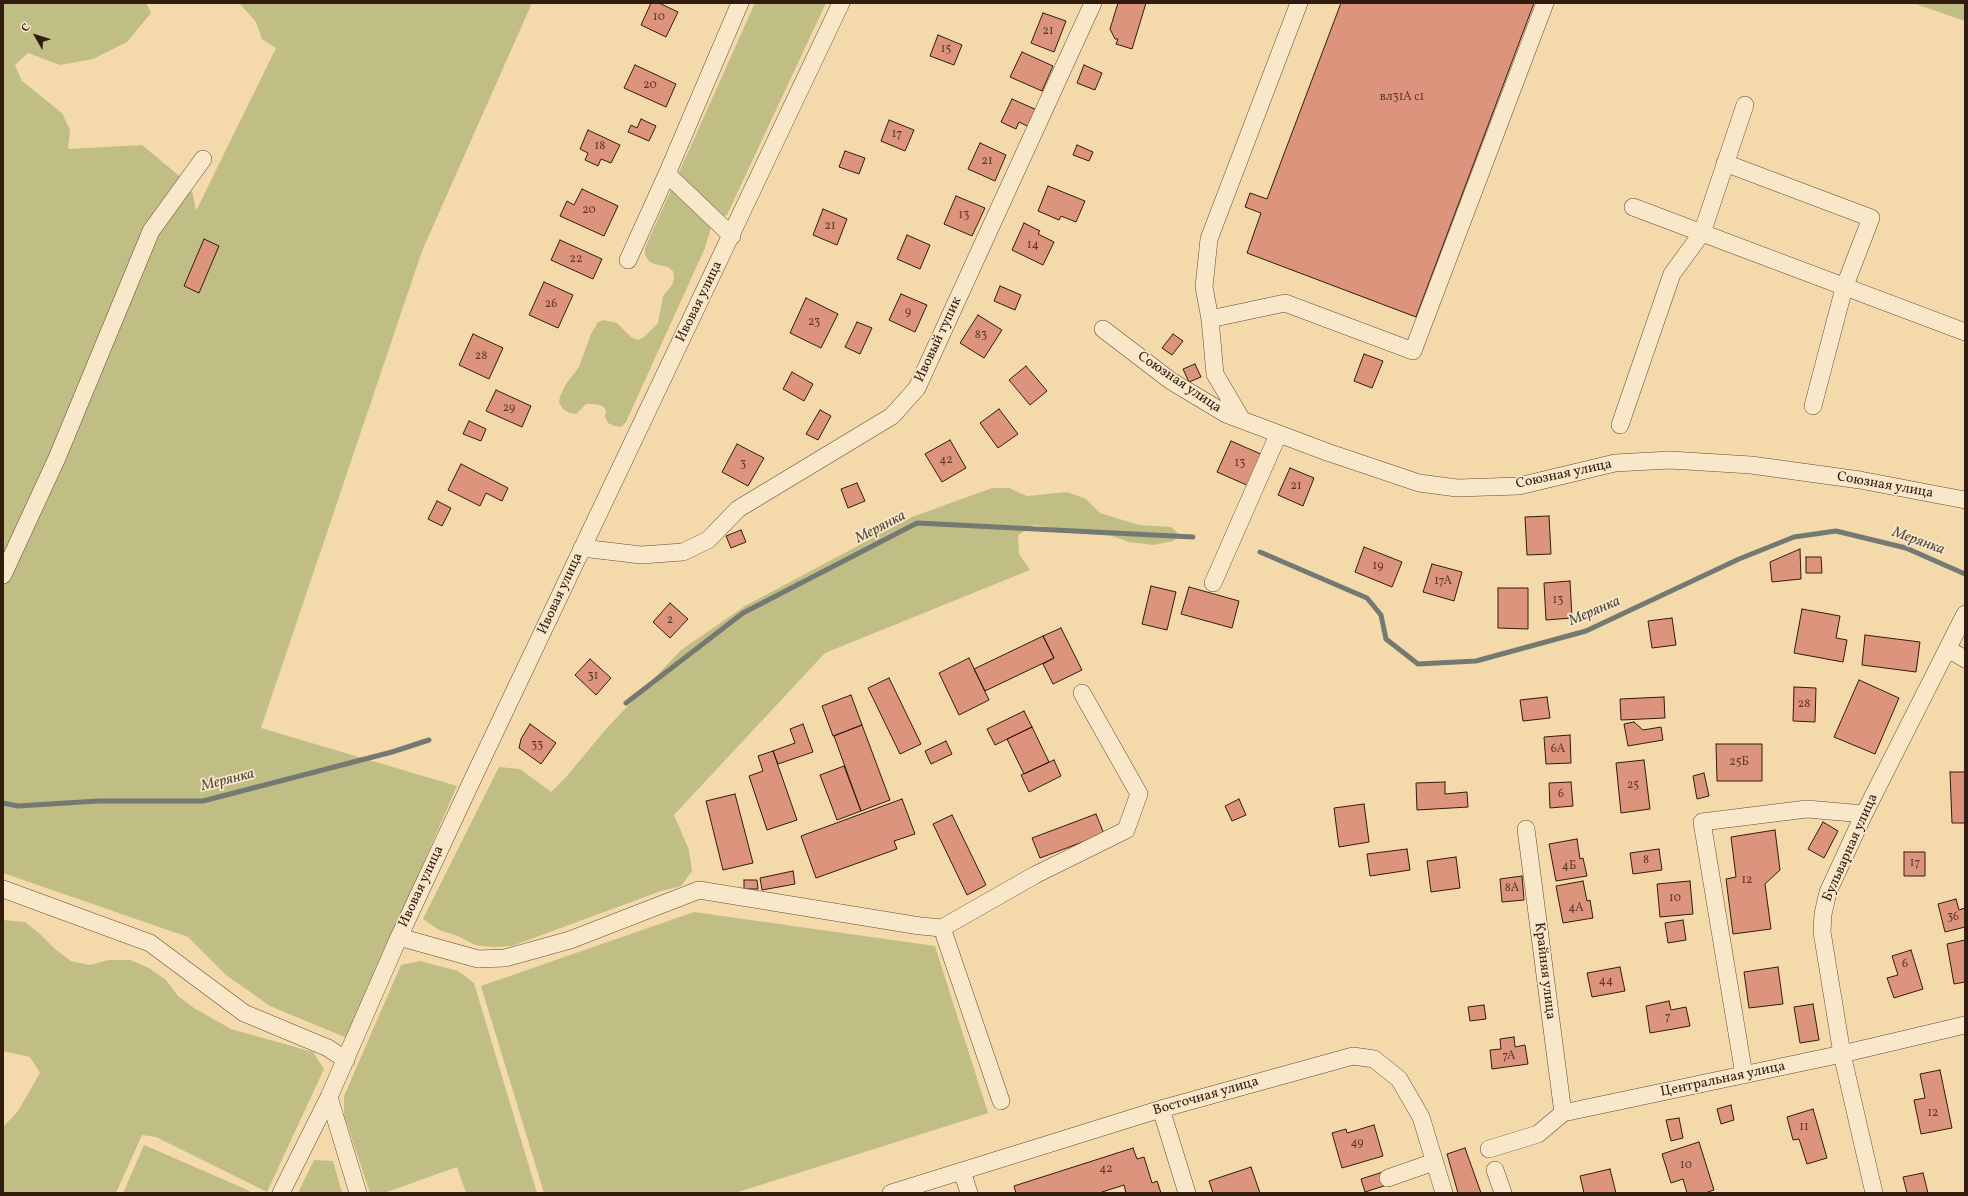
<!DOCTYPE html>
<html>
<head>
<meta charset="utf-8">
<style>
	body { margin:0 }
	#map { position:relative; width:1968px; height:1196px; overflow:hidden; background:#f4daab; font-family:Vollkorn,serif }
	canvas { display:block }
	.frame { position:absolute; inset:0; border:4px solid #321b0f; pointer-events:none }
	.north { position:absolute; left:16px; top:16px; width:40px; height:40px; -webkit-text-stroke:3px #f8e7c8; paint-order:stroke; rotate:309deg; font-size:11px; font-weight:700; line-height:16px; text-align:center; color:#321b0f }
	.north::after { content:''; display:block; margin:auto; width:14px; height:18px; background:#321b0f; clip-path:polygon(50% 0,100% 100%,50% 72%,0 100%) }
</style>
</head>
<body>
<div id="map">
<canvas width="1968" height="1196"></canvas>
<div class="frame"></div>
<div class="north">С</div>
</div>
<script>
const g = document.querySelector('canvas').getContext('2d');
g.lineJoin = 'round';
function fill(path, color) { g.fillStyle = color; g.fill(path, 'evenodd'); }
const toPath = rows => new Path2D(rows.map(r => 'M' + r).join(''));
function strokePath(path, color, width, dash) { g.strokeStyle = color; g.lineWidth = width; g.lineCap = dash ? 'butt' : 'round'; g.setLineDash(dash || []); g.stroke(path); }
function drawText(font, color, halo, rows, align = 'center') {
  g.font = font + ' Vollkorn,serif'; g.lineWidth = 3.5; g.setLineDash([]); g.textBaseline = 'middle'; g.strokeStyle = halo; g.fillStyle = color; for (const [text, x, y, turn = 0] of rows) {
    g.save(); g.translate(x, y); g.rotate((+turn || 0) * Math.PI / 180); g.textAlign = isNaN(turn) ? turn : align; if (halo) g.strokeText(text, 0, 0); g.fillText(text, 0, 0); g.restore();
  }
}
fill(toPath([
	[3,3,146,3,151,13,127,42,93,59,60,65,28,53,15,65,22,81,62,113,70,130,68,149,142,145,183,179,193,194,196,211,276,48,262,39,256,22,239,3,532,3,422,251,261,728,457,786,347,1038,270,1006,226,975,188,937,3,873],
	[755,3,826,3,727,215,721,217,711,227,705,248,626,422,621,427,614,426,608,423,605,417,606,410,602,406,595,404,586,404,576,414,569,413,563,409,559,403,560,396,566,384,579,367,591,334,598,322,604,320,617,323,631,337,638,340,644,337,658,323,663,296,672,285,674,278,673,271,668,267,654,264,649,261,645,255,645,248],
	[1913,3,1965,3,1965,21],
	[992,488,1009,488,1027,496,1067,492,1086,499,1100,513,1139,525,1171,527,1181,536,1173,541,1154,545,1129,542,1112,536,1073,533,1054,528,1034,525,1018,535,1019,554,1030,570,825,653,674,815,689,850,692,871,681,886,661,891,512,946,493,947,475,945,458,936,439,930,423,919,499,767,520,769,551,792,566,777,606,729,681,650,745,606,912,517],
	[694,912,935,946,988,1113,735,1193,544,1193,481,986],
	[3,920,25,922,41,935,55,949,71,961,90,965,109,960,130,960,149,968,166,980,178,996,194,1008,231,1029,313,1052,324,1069,267,1192,156,1137,142,1135,116,1193,3,1193,3,1125,5,1125,18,1111,40,1073,30,1057,3,1051],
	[420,961,458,971,474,983,537,1193,466,1193,457,1167,384,1193,370,1193,344,1115,344,1096,401,965],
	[144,1145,250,1191,249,1193,123,1193],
	[314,1160,333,1161,342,1193,298,1193]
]), '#c1be85');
strokePath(toPath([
	[1260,552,1367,598,1381,615,1386,639,1418,664,1476,661,1586,631,1739,559,1794,537,1836,531,1906,548,1965,574],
	[626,703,743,613,917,523,1193,537],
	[3,803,18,806,98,801,203,801,392,752,429,740]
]), '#757973', 5);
const building = toPath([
	[651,3,659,3,678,12,666,37,641,25,651,3],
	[1118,3,1146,3,1132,49,1116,44,1118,39,1115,39,1110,29,1118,3],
	[1341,3,1534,3,1416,317,1247,253,1261,213,1245,207,1250,193,1267,199,1341,3],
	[1043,13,1066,21,1054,52,1031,43,1043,13],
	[938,35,962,45,954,65,930,56,938,35],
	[1022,52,1053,66,1042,91,1010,77,1022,52],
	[635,65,676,84,666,107,624,88,635,65],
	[1084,65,1102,73,1095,90,1077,83,1084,65],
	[1012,99,1039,111,1031,128,1019,122,1016,129,1001,122,1012,99],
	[641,119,656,126,649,141,628,132,631,125,637,128,641,119],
	[889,120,914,130,905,151,881,141,889,120],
	[588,130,620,145,611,163,601,159,598,166,585,160,588,153,580,149,588,130],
	[980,143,1006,155,995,181,968,169,980,143],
	[1077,145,1093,152,1089,161,1073,155,1077,145],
	[845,151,865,158,859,174,839,167,845,151],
	[1048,186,1085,201,1076,222,1061,216,1059,220,1038,211,1048,186],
	[582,189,618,206,604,236,560,216,567,201,574,205,582,189],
	[956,196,985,208,972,236,944,224,956,196],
	[823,209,847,219,837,245,813,235,823,209],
	[1024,223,1040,231,1038,234,1054,242,1043,265,1012,250,1024,223],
	[907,235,930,245,920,269,897,259,907,235],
	[204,239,219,246,199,293,184,286,204,239],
	[560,240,602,259,593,279,551,260,560,240],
	[544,282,573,295,558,328,529,315,544,282],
	[1000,286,1021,295,1015,310,994,301,1000,286],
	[901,294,927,305,915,332,889,320,901,294],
	[806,298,838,314,821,348,790,333,806,298],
	[978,315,1002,330,984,358,960,343,978,315],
	[857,322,872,328,860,354,845,347,857,322],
	[473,334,503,348,489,379,459,365,473,334],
	[1173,334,1183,341,1172,355,1162,348,1173,334],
	[1364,354,1383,361,1372,388,1354,381,1364,354],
	[1195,364,1201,377,1189,382,1183,369,1195,364],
	[1026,366,1047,391,1030,405,1009,380,1026,366],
	[792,372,813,384,804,401,783,389,792,372],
	[496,390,531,406,522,427,486,411,496,390],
	[999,409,1018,434,998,448,980,423,999,409],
	[820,410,831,416,818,440,806,434,820,410],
	[469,421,486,429,481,441,463,434,469,421],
	[950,440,966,468,942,482,925,454,950,440],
	[1231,441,1263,455,1249,486,1217,472,1231,441],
	[737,444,764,458,748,486,722,472,737,444],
	[461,464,508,488,502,501,486,493,480,506,448,490,461,464],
	[1290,468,1314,478,1303,506,1278,495,1290,468],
	[857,483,865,501,848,508,841,489,857,483],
	[437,501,451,508,442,526,428,519,437,501],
	[1549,516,1551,554,1527,555,1525,517,1549,516],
	[741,530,746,542,731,548,726,536,741,530],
	[1364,547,1402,562,1392,587,1355,572,1364,547],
	[1800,549,1801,579,1772,582,1770,562,1800,549],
	[1806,557,1821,557,1822,573,1806,573,1806,557],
	[1432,564,1462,572,1454,601,1423,592,1432,564],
	[1570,581,1572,618,1546,620,1544,583,1570,581],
	[1151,586,1176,592,1167,630,1142,624,1151,586],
	[1189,587,1239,601,1232,628,1181,614,1189,587],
	[1498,588,1528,588,1528,629,1498,628,1498,588],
	[670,603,688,619,670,638,653,622,670,603],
	[1802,609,1840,616,1836,638,1847,640,1843,662,1794,653,1802,609],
	[1672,618,1676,645,1652,648,1648,621,1672,618],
	[1061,628,1082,670,1053,684,1043,664,1054,658,1043,636,1061,628],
	[1865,635,1920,642,1916,672,1862,665,1865,635],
	[1043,636,1054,658,985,691,974,669,1043,636],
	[969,658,989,700,959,715,939,673,969,658],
	[590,659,611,678,596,695,575,675,590,659],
	[889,678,921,744,900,754,868,688,889,678],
	[1859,680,1899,698,1875,754,1834,737,1859,680],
	[1794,687,1816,688,1815,722,1793,721,1794,687],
	[851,695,862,725,833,736,822,706,851,695],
	[1547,697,1550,718,1523,721,1520,700,1547,697],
	[1664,697,1665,718,1621,720,1620,699,1664,697],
	[1024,711,1032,727,995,745,987,729,1024,711],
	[1634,722,1643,730,1661,727,1663,740,1628,746,1624,724,1634,722],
	[530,724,556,743,541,764,519,748,521,739,530,724],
	[803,724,813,752,778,764,773,751,795,743,790,729,803,724],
	[862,725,890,800,861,811,834,736,862,725],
	[1032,727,1049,762,1024,774,1007,739,1032,727],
	[1570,735,1571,763,1546,764,1544,737,1570,735],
	[946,741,952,754,931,764,925,751,946,741],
	[1716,744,1762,744,1762,781,1717,781,1716,744],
	[773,751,797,820,767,830,749,776,763,771,758,756,773,751],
	[1054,760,1061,776,1029,792,1021,775,1054,760],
	[1644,760,1650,809,1621,813,1616,763,1644,760],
	[844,766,861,811,837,820,820,775,844,766],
	[1950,772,1965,772,1965,823,1952,823,1950,772],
	[1704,773,1709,796,1697,799,1693,776,1704,773],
	[1445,782,1445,794,1467,792,1468,807,1417,810,1416,783,1445,782],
	[1571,782,1573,806,1550,808,1549,783,1571,782],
	[735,794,753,863,723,870,706,801,735,794],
	[902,799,915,834,894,841,897,849,816,878,801,836,902,799],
	[1239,799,1246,815,1232,821,1225,806,1239,799],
	[1364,804,1369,842,1339,847,1334,808,1364,804],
	[1096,814,1104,834,1040,858,1032,838,1096,814],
	[952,815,986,885,967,895,933,824,952,815],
	[1823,822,1838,831,1824,858,1808,849,1823,822],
	[1775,830,1780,870,1765,884,1771,929,1733,934,1726,879,1736,877,1731,837,1775,830],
	[1577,839,1580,859,1583,858,1587,876,1556,881,1549,844,1577,839],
	[1407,849,1410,870,1370,876,1367,854,1407,849],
	[1659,849,1662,870,1633,874,1630,853,1659,849],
	[1904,852,1925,852,1925,876,1904,876,1904,852],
	[1456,857,1460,888,1431,892,1427,861,1456,857],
	[793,871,795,884,762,890,760,878,793,871],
	[1522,876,1524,900,1502,902,1500,879,1522,876],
	[744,880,757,880,758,889,744,889,744,880],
	[1583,881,1587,901,1590,900,1593,918,1563,923,1556,886,1583,881],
	[1690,881,1693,914,1660,917,1657,884,1690,881],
	[1956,899,1959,910,1965,908,1965,927,1945,932,1938,904,1956,899],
	[1683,920,1686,940,1668,943,1665,923,1683,920],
	[1965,940,1965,982,1954,984,1947,944,1965,940],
	[1911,950,1923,989,1894,998,1887,978,1898,975,1892,956,1911,950],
	[1620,967,1625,991,1592,997,1587,973,1620,967],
	[1778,967,1783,1004,1749,1008,1744,972,1778,967],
	[1669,1001,1671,1010,1686,1007,1690,1026,1650,1033,1646,1006,1669,1001],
	[1813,1004,1819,1040,1800,1043,1794,1007,1813,1004],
	[1484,1005,1486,1019,1470,1021,1468,1007,1484,1005],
	[1514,1037,1515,1047,1525,1045,1528,1064,1492,1069,1490,1050,1501,1049,1500,1039,1514,1037],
	[1940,1070,1952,1128,1921,1134,1914,1100,1925,1098,1920,1074,1940,1070],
	[1731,1105,1734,1120,1721,1124,1717,1109,1731,1105],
	[1813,1109,1827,1158,1807,1164,1799,1139,1793,1140,1787,1117,1813,1109],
	[1679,1118,1683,1138,1671,1141,1666,1120,1679,1118],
	[1374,1125,1383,1156,1342,1168,1332,1133,1346,1129,1347,1133,1374,1125],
	[1699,1142,1714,1190,1705,1193,1687,1193,1683,1179,1671,1183,1662,1154,1699,1142],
	[1133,1148,1137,1159,1144,1157,1152,1183,1157,1181,1161,1193,1126,1193,1124,1185,1099,1193,1016,1193,1014,1186,1133,1148],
	[1465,1148,1481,1193,1458,1193,1447,1154,1465,1148],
	[1251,1167,1260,1193,1213,1193,1209,1181,1251,1167],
	[1610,1169,1616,1193,1584,1193,1580,1176,1610,1169],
	[1386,1171,1390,1184,1365,1192,1361,1179,1386,1171],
	[1923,1173,1928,1193,1907,1193,1903,1177,1923,1173]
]);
fill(building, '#dd947d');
strokePath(building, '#321b0f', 1);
const minor = toPath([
	[1725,163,1871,218,1844,288,1813,406],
	[1633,207,1965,332],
	[732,236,667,174,740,3],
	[628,260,667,174],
	[1210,319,1285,303,1413,351,1545,3],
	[1103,329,1171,381,1226,414,1327,452,1419,483,1457,488,1519,486,1615,463,1670,460,1751,465,1860,480,1965,500],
	[1242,420,1215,374,1210,319,1204,287,1209,239,1299,3],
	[1620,425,1672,274,1702,233,1745,105],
	[582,548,641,555,683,552,708,540,738,509,892,416,917,388,1093,3],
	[3,575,57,458,151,231,203,159],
	[1213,583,1278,435],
	[1948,649,1965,659],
	[1526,829,1563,1113],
	[3,889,150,943,244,1013,328,1048,346,1060],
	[942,928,1035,875,1126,830,1139,794,1082,693],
	[399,937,478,959,505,958,570,940,699,890,920,926,942,928,1001,1101],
	[1744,1075,1702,822,1807,809,1864,814],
	[329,1097,358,1193],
	[1161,1109,1187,1193],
	[1489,1149,1538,1134,1563,1113,1842,1054,1965,1025],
	[1495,1170,1503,1193],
	[962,1171,969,1193],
	[1388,1178,1434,1162],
	[281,1193,329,1097,399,937,468,789,841,3],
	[891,1193,1161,1109,1353,1056,1374,1059,1399,1079,1421,1117,1444,1193],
	[1874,1193,1842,1054,1822,932,1823,914,1828,892,1864,814,1965,614]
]);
strokePath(minor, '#624b36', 18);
strokePath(minor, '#f8e7c8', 17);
drawText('12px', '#5d392a', null, [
	["10",659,18],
	["21",1048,32],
	["15",946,50],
	["20",650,86],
	["вл31А с1",1402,98],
	["17",897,135],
	["18",600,147],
	["21",987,162],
	["20",589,211],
	["13",964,216],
	["21",830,227],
	["14",1033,246],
	["22",576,260],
	["26",551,305],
	["9",908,313],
	["23",814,323],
	["83",981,336],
	["28",481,357],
	["29",509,409],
	["42",946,461],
	["13",1240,464],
	["3",743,465],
	["21",1296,487],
	["19",1378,567],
	["17А",1443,582],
	["13",1558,601],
	["2",670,621],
	["31",593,677],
	["28",1804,705],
	["33",537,746],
	["6А",1558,750],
	["25Б",1739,763],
	["25",1633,786],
	["6",1561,795],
	["8",1646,861],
	["17",1915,864],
	["4Б",1569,867],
	["12",1747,881],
	["8А",1512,889],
	["10",1675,899],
	["4А",1576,909],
	["36",1953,918],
	["6",1905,965],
	["44",1606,982],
	["7",1668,1018],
	["7А",1509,1057],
	["12",1933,1114],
	["11",1804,1128],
	["49",1357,1144],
	["10",1686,1166],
	["42",1106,1170]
]);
drawText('14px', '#321b0f', '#f8e7c8', [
	["Ивовая улица",700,302,-64],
	["Ивовый тупик",939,340,-65],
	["Союзная улица",1179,383,34],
	["Союзная улица",1564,475,-12],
	["Союзная улица",1885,486,10],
	["Ивовая улица",561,594,-65],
	["Бульварная улица",1851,848,-66],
	["Ивовая улица",422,887,-65],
	["Крайняя улица",1544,971,83],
	["Центральная улица",1723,1080,-12],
	["Восточная улица",1206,1097,-16]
]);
drawText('italic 15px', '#544a41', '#f8e7c8', [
	["Мерянка",881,528,-27],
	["Мерянка",1918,542,20],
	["Мерянка",1595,612,-23],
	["Мерянка",228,781,-14]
]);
</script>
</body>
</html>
